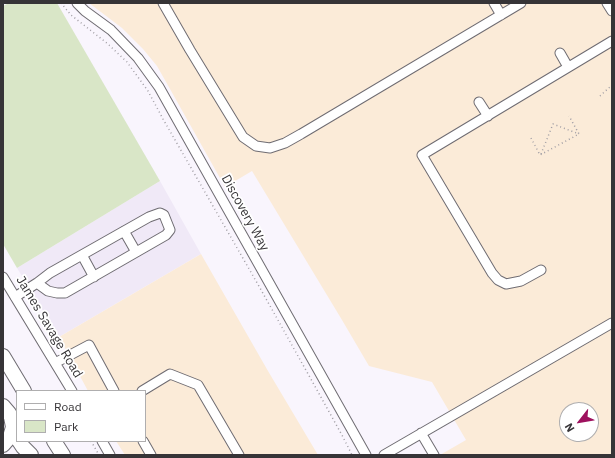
<!DOCTYPE html>
<html>
<head>
<meta charset="utf-8">
<style>
	body { margin:0 }
	#map { position:relative; width:615px; height:458px; overflow:hidden; background:#f9f5fd; font-family:"IBM Plex Sans",sans-serif }
	canvas { display:block }
	.frame { position:absolute; inset:0; border:4px solid #363437; pointer-events:none }
	.legend { position:absolute; left:16px; top:390px; width:130px; height:52px; box-sizing:border-box; background:#fff; border:1px solid #afaeaf; margin:0; padding:5px 7px; list-style:none; font-size:12px; color:#363437 }
	.legend li { display:flex; align-items:center; gap:8px; height:20px }
	.legend b { width:20px; border:1px solid #afaeaf }
	.north { position:absolute; left:559px; top:402px; width:40px; height:40px; box-sizing:border-box; background:#fff; border:1px solid #afaeaf; border-radius:50%; rotate:239deg; font-size:11px; font-weight:700; line-height:16px; text-align:center; color:#363437 }
	.north::after { content:''; display:block; margin:auto; width:14px; height:18px; background:#9e115e; clip-path:polygon(50% 0,100% 100%,50% 72%,0 100%) }
</style>
</head>
<body>
<div id="map">
<canvas width="615" height="458"></canvas>
<div class="frame"></div>
<ul class="legend">
<li><b style="height:5px;background:#fff"></b>Road</li>
<li><b style="height:11px;background:#d9e6c7"></b>Park</li>
</ul>
<div class="north">N</div>
</div>
<script>
const g = document.querySelector('canvas').getContext('2d');
g.lineJoin = 'round';
function fill(path, color) { g.fillStyle = color; g.fill(path, 'evenodd'); }
const toPath = rows => new Path2D(rows.map(r => 'M' + r).join(''));
function strokePath(path, color, width, dash) { g.strokeStyle = color; g.lineWidth = width; g.lineCap = dash ? 'butt' : 'round'; g.setLineDash(dash || []); g.stroke(path); }
function drawText(font, color, halo, rows, align = 'center') {
  g.font = font + ' "IBM Plex Sans",sans-serif'; g.lineWidth = 3.5; g.setLineDash([]); g.textBaseline = 'middle'; g.strokeStyle = halo; g.fillStyle = color; for (const [text, x, y, turn = 0] of rows) {
    g.save(); g.translate(x, y); g.rotate((+turn || 0) * Math.PI / 180); g.textAlign = isNaN(turn) ? turn : align; if (halo) g.strokeText(text, 0, 0); g.fillText(text, 0, 0); g.restore();
  }
}
fill(toPath([
	[160,181,201,254,59,337,17,268]
]), '#f0e9f7');
fill(toPath([
	[89,3,612,3,612,455,440,455,466,440,432,382,369,366,342,320,252,171,225,187,170,89,157,66,143,49,122,28],
	[567,410,591,410,591,434,567,434],
	[201,254,268,371,318,455,125,455,116,441,145,441,145,391,88,391,59,337]
]), '#fbebd8');
fill(toPath([
	[9,3,57,3,160,181,17,268,3,244,3,6]
]), '#d9e6c7');
const minor = toPath([
	[77,3,85,11,111,30,138,58,159,87,366,455],
	[163,3,190,50,243,137,256,146,270,148,285,143,301,134,521,3],
	[494,3,501,15],
	[607,3,612,11],
	[560,53,568,67],
	[479,102,488,116],
	[124,231,136,252],
	[82,255,94,277],
	[541,270,521,281,506,284,498,280,492,273,422,155,612,41],
	[3,277,72,391],
	[15,297,37,283,48,291,57,293,65,293,166,235,170,230,164,215,160,213,149,217,50,273,37,283],
	[55,363,89,345,114,391],
	[142,391,170,374,198,385,239,455],
	[421,433,434,455],
	[102,441,110,455],
	[143,441,151,455],
	[384,455,612,323]
]);
const highway = toPath([
	[3,356,24,391],
	[3,406,9,413,11,417,13,427,10,437,3,445],
	[19,441,23,447,31,455],
	[54,441,63,455]
]);
strokePath(minor, '#6f6c72', 11);
strokePath(highway, '#6f6c72', 16);
strokePath(toPath([
	[61,3,71,15,108,44,127,62,148,91,163,119,260,288,317,390,343,437,352,455],
	[600,96,612,85],
	[531,138,540,155,579,134,569,116],
	[541,154,553,124,579,134],
	[91,441,99,455]
]), '#a29fa5', 1.5, [1, 3]);
strokePath(minor, '#fff', 9);
strokePath(highway, '#fff', 14);
drawText('13px', '#363437', '#fff', [
	["Discovery Way",245,213,61],
	["James Savage Road",49,327,59]
]);
</script>
</body>
</html>
